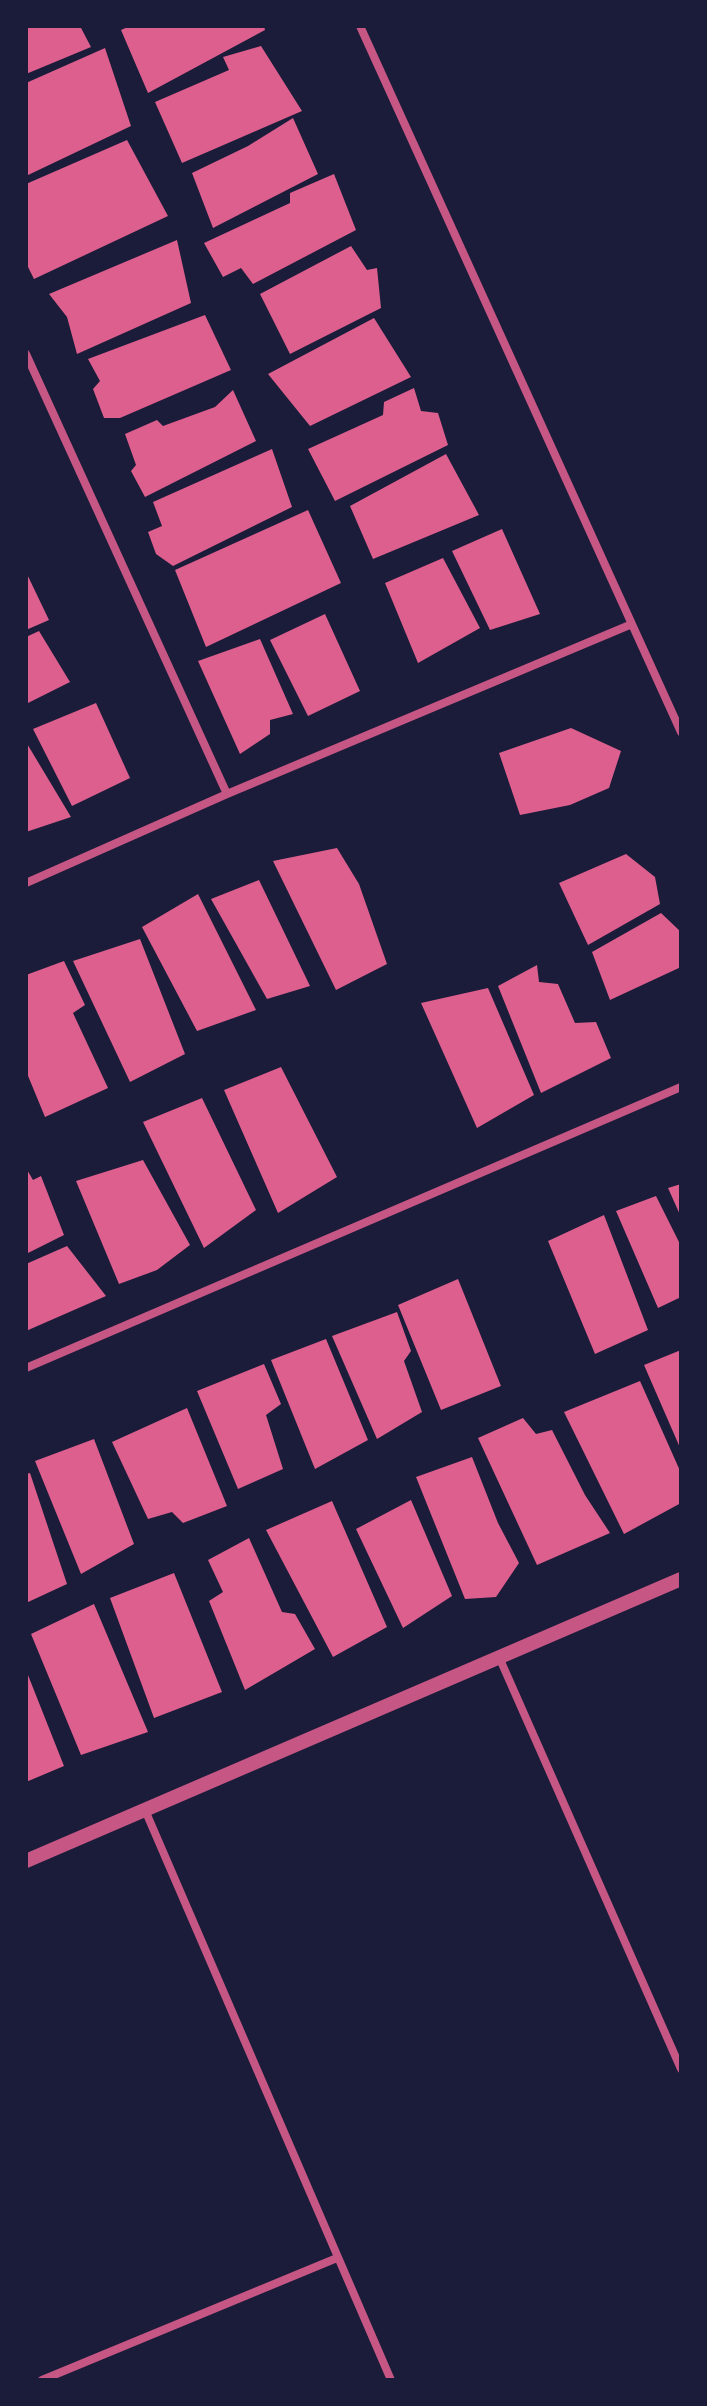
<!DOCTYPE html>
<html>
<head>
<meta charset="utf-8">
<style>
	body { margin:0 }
	#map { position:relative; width:707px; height:2406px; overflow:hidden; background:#1b1b3a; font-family:Rubik,sans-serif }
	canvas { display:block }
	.frame { position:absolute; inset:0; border:28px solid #1b1b3a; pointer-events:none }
</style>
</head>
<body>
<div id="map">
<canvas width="707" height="2406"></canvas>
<div class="frame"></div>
</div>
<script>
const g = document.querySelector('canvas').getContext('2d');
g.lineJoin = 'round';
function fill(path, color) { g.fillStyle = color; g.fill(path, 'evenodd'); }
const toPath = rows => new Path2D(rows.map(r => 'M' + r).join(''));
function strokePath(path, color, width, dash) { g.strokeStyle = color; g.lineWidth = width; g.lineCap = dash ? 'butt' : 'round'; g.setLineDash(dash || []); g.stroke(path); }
fill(toPath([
	[26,26,80,26,91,47,26,74],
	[130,26,264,26,265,30,148,93,121,30],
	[261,46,302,111,182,163,155,102,229,70,223,57],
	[105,48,131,126,26,176,26,83],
	[293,118,318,174,213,228,192,173,248,146],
	[127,140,168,216,34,279,26,263,26,184],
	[334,174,356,230,253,284,241,268,223,277,204,243,290,203,290,193],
	[177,240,191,303,77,354,67,317,49,294],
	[351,246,367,270,377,268,381,308,290,354,260,294],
	[205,315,231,370,120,418,104,418,93,389,100,381,88,359],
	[374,318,411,377,310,426,268,374],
	[414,388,421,411,438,413,448,445,335,501,308,449,383,415,384,402],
	[233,390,256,441,145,497,131,471,136,465,125,434,157,420,163,426,215,407],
	[272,449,292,507,173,566,156,554,148,532,162,526,153,502],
	[446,454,479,515,373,559,350,506],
	[308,510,341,583,206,647,175,570],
	[502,529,540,614,490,630,452,551],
	[443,558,480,628,418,663,385,583],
	[26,572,49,620,26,630],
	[325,614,360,691,308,716,270,640],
	[39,631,70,682,26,704,26,637],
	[260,639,293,714,270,720,270,734,240,754,198,661],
	[96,703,130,778,72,806,33,729],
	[571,728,621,751,609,788,570,805,520,815,499,753],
	[26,742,71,817,26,832],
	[337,848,359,884,387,964,336,990,273,861],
	[626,854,655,877,660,904,588,945,559,883],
	[259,880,310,986,267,999,211,899],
	[198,894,256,1010,197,1031,142,927],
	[661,913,681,932,681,967,610,1000,592,952],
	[140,939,185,1054,130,1082,73,961],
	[64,961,85,1005,73,1013,108,1088,45,1117,26,1071,26,975],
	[537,965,539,982,558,984,575,1023,596,1022,611,1058,541,1093,498,986],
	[488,988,534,1095,477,1128,421,1003],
	[281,1067,337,1177,278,1213,224,1090],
	[202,1098,256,1210,204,1248,143,1122],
	[143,1160,190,1245,157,1270,119,1284,76,1181],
	[26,1168,33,1180,41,1176,64,1235,26,1254],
	[681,1184,681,1217,668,1188],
	[656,1196,681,1246,681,1297,658,1308,616,1211],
	[604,1215,648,1330,595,1354,548,1241],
	[67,1246,106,1296,26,1331,26,1264],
	[458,1279,501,1386,441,1410,398,1305],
	[397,1312,411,1351,404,1361,422,1412,377,1439,332,1336],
	[326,1339,368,1440,315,1469,271,1360],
	[681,1350,681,1450,644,1365],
	[264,1364,281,1404,266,1415,283,1469,238,1489,197,1391],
	[640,1381,681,1473,681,1503,624,1534,564,1412],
	[187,1408,227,1506,183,1523,172,1512,148,1519,112,1442],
	[523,1418,536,1434,552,1430,585,1495,610,1533,537,1565,478,1438],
	[94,1439,134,1544,81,1574,35,1461],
	[472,1457,498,1523,519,1563,496,1597,465,1599,416,1477],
	[30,1473,67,1584,26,1603,26,1474],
	[411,1500,452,1596,403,1628,356,1529],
	[332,1501,387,1627,333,1657,266,1530],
	[249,1538,282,1612,295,1614,315,1649,245,1690,209,1601,223,1592,208,1560],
	[174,1573,222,1692,154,1718,110,1598],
	[94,1604,148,1732,81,1755,31,1634],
	[26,1670,64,1766,26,1782]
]), '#dd5f8e');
strokePath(toPath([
	[360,26,681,732],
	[26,354,227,794],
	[26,883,227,794,632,624],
	[26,1368,681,1087],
	[499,1657,681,2069],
	[145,1810,391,2380],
	[42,2380,337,2258]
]), '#c65784', 8);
strokePath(toPath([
	[26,1861,681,1579]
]), '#c65784', 14);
</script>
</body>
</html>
